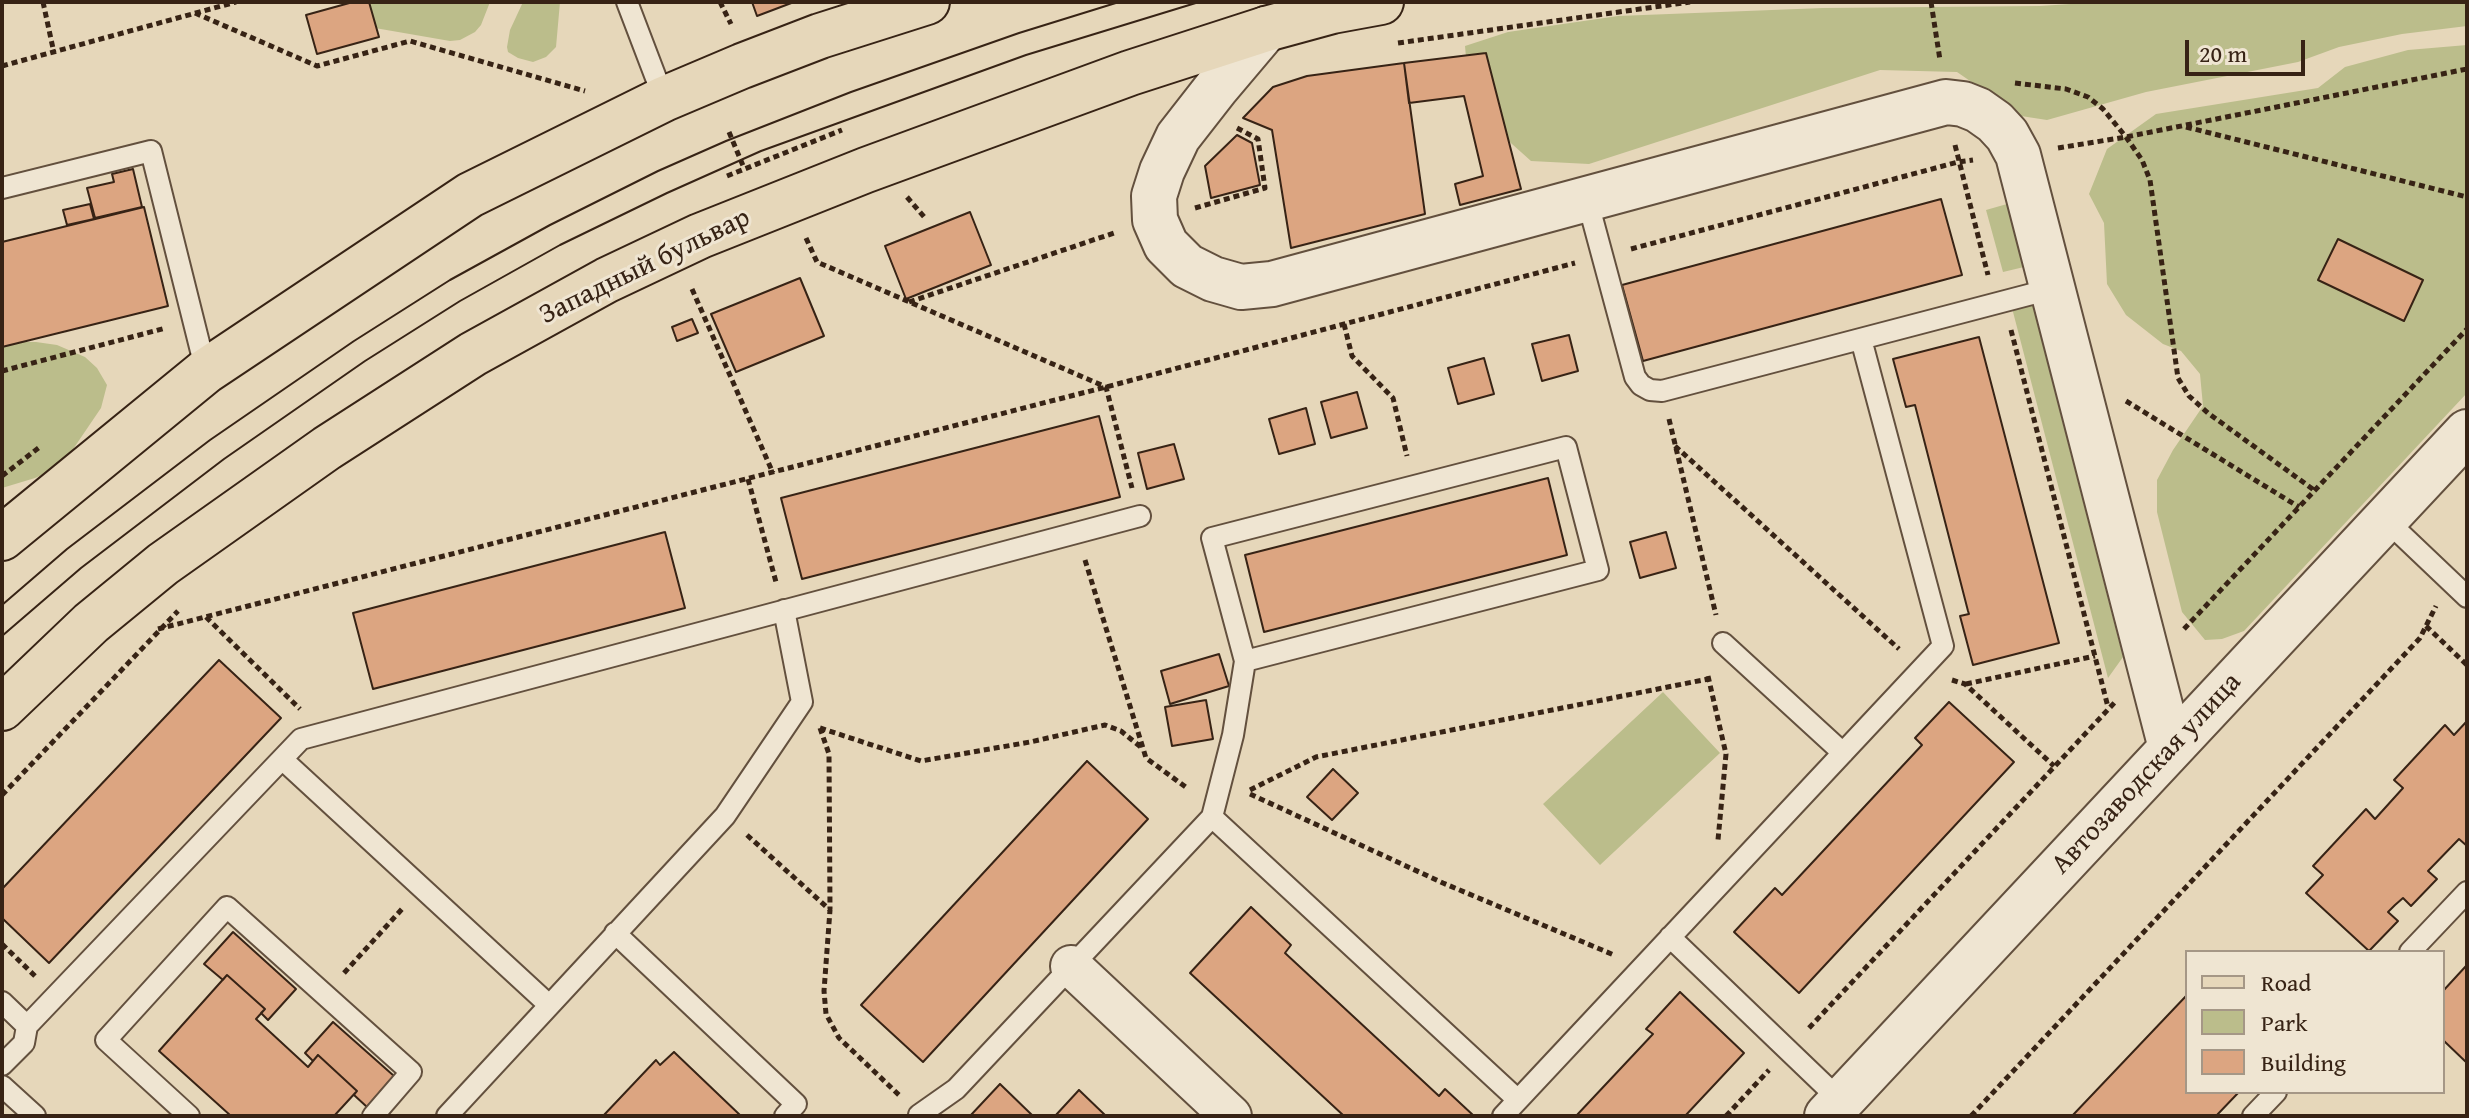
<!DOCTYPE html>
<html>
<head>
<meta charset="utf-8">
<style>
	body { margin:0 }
	#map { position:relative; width:2469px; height:1118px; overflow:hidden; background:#e6d7ba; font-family:"Gentium Book Plus",serif }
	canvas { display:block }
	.frame { position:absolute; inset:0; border:4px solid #372315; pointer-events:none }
	.legend { position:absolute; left:2185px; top:950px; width:260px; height:144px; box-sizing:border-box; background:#efe5d2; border:2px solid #a59786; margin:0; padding:10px 14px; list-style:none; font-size:24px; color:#372315 }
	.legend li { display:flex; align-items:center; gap:16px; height:40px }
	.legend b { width:40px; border:2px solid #a59786 }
	.scale { position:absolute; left:2185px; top:40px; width:120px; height:36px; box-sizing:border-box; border:4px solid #372315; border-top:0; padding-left:10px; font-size:24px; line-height:28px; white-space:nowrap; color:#372315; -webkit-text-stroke:6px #efe5d2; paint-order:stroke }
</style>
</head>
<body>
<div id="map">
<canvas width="2469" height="1118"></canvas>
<div class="frame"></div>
<ul class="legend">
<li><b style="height:10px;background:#e6d7ba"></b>Road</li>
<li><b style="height:22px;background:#bbbd8b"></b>Park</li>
<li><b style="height:22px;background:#dca581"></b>Building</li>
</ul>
<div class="scale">20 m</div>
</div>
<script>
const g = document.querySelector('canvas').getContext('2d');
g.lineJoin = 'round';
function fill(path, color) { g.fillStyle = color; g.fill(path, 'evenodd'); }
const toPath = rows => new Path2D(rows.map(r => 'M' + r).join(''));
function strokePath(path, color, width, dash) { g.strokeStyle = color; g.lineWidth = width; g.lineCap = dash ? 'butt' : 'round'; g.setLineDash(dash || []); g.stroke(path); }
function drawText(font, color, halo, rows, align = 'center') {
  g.font = font + ' "Gentium Book Plus",serif'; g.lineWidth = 6; g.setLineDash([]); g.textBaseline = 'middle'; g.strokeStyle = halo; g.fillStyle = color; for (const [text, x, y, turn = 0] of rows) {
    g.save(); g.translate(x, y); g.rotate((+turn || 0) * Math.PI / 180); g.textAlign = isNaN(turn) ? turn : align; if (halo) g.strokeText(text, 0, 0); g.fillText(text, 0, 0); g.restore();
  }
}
fill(toPath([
	[369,2,490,2,481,25,475,32,460,40,450,41,375,28],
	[523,2,560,2,556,47,546,57,533,62,518,58,508,52,507,47,510,30],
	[2101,2,2467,2,2467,26,2402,34,2339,47,2298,62,2146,92,2047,120,2021,116,1957,72,1880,70,1589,164,1531,161,1493,127,1468,80,1465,46,1508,32,1618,16,1823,8,2040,6],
	[2467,45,2467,393,2244,631,2222,639,2205,640,2182,612,2157,512,2157,480,2173,450,2203,406,2200,374,2181,351,2163,344,2126,315,2107,284,2104,223,2089,194,2107,149,2156,114,2318,88,2345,67,2408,50],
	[2007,204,2024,267,2003,272,1986,210],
	[2032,303,2123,657,2108,678,2012,308],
	[2,342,36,342,57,345,85,357,97,368,107,385,101,408,65,461,51,471,35,478,2,488],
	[1663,692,1720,753,1600,865,1543,804]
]), '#bbbd8b');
const building = toPath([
	[353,2,369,2,379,37,317,54,306,15,353,2],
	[752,2,794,2,757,16,752,2],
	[1486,53,1521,189,1460,205,1455,184,1483,176,1464,96,1409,103,1404,63,1486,53],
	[1404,63,1425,214,1291,248,1272,130,1243,118,1273,87,1307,76,1404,63],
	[1237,135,1252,143,1260,185,1211,198,1205,166,1237,135],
	[133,169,142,207,95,218,87,188,114,182,112,174,133,169],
	[1941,199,1962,275,1643,361,1622,285,1941,199],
	[90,204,94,219,67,225,63,210,90,204],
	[144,207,168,306,2,347,2,242,144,207],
	[970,212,991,265,906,299,885,246,970,212],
	[2338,239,2423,280,2404,321,2318,280,2338,239],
	[800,278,824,336,736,372,711,314,800,278],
	[692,319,698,333,677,341,672,327,692,319],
	[1569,335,1578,371,1542,381,1532,344,1569,335],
	[1979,337,2059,643,1973,665,1960,616,1969,614,1968,611,1915,405,1906,407,1893,359,1979,337],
	[1484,358,1494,394,1458,404,1448,368,1484,358],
	[1357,392,1367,428,1331,438,1321,402,1357,392],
	[1306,408,1315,444,1279,454,1269,419,1306,408],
	[1099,416,1120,497,802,579,781,498,1099,416],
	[1174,444,1184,479,1147,489,1138,453,1174,444],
	[1548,478,1567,555,1264,632,1245,555,1548,478],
	[665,532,685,608,373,689,353,613,665,532],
	[1666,532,1676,568,1640,578,1630,542,1666,532],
	[1219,654,1229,686,1170,704,1161,671,1219,654],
	[219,660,281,718,49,963,2,918,2,889,219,660],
	[1206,700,1213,739,1172,746,1165,707,1206,700],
	[1949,702,2014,762,1799,993,1734,932,1775,888,1782,895,1922,745,1915,738,1949,702],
	[2467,721,2467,846,2459,839,2428,871,2437,879,2411,906,2403,898,2395,905,2388,912,2398,921,2369,951,2306,893,2323,875,2313,866,2366,809,2375,819,2403,788,2394,780,2445,725,2454,735,2467,721],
	[1087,761,1148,819,923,1062,861,1005,1087,761],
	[1333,769,1358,793,1332,820,1307,797,1333,769],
	[1251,907,1291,945,1285,953,1439,1096,1445,1089,1474,1116,1344,1116,1190,973,1251,907],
	[233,932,296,989,268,1020,261,1013,265,1009,227,975,223,980,204,964,233,932],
	[2466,966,2467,967,2467,1063,2443,1040,2443,991,2466,966],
	[227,975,265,1009,256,1019,308,1067,318,1055,357,1091,334,1116,231,1116,159,1051,227,975],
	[1680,992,1744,1053,1685,1116,1576,1116,1653,1034,1646,1029,1680,992],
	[2187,995,2187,1092,2239,1092,2216,1116,2072,1116,2187,995],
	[333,1022,394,1076,367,1107,354,1095,357,1091,318,1055,313,1061,305,1053,333,1022],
	[674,1052,741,1116,603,1116,656,1060,660,1065,674,1052],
	[1000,1084,1033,1116,970,1116,1000,1084],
	[1079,1090,1106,1116,1055,1116,1079,1090]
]);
fill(building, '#dca581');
strokePath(building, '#372315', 2);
const service = toPath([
	[627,2,664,99],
	[2,188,151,151,206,371],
	[1587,199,1635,377,1641,385,1650,390,1662,391,2051,289],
	[2385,519,2467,597],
	[1723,643,1843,753],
	[282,759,549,1005],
	[1212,817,1233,735,1245,661,1212,538,1566,447,1598,570,1245,661],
	[615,933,796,1104,785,1116],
	[1670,937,1841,1101],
	[2410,952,2467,892],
	[2,1002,27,1026],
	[2,1065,24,1043,27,1026,301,739,1140,516],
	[2,1086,35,1116],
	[919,1115,956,1089,1212,817,1518,1100],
	[189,1116,106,1040,227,907,411,1072,373,1116],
	[447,1116,725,816,802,702,784,610],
	[1503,1116,1943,646,1861,339],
	[2253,1116,2276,1092]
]);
const minor = toPath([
	[1071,966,1231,1116]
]);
const tertiary = toPath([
	[1266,29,1217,87,1178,137,1162,171,1154,196,1155,220,1166,245,1187,266,1213,279,1241,287,1272,284,1946,102,1963,104,1978,110,1995,122,2007,135,2018,155,2171,748],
	[1827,1116,2467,432]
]);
const primary = toPath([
	[2,538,206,371,470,195,664,99,742,66,820,36,927,2],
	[2,708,91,623,163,564,327,448,473,354,607,280,700,236,866,170,1130,73,1266,29,1332,11,1381,2]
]);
strokePath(service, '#63503e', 24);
strokePath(minor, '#63503e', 44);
strokePath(tertiary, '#63503e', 48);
strokePath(primary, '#372315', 48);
strokePath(toPath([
	[43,2,54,53],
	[720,2,731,24],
	[1931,2,1940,60],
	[195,13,317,66,410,41,585,91],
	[1398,43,1690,2],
	[2,66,236,2],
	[2015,83,2066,89,2088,97,2103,109,2126,137,2142,160,2150,180,2178,378,2189,396,2208,413,2314,490],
	[2186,127,2467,197],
	[729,132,744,168],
	[1955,145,1988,275],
	[2058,148,2126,137,2467,69],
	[727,176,842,130],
	[907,197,925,218],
	[1195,208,1265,188,1258,139,1237,128],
	[806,238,817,262,1106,387,1132,488],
	[1631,249,1958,162,1973,160],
	[692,289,773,473],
	[909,302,1117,232],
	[1344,324,1352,356,1393,398,1407,456],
	[2011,330,2108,707],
	[2,371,166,328],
	[2126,401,2299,507],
	[1669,419,1716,615],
	[1675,446,1899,649],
	[2,476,41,446],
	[748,479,776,582],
	[1085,560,1146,758,1187,788],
	[206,617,300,709],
	[2426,626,2467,665],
	[158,629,1106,387,1575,263],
	[2184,629,2467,329],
	[1708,676,1726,754,1718,840],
	[1952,680,1965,684,2054,766],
	[1966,684,2095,656],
	[820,728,921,761,1030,742,1105,725,1121,731,1142,748],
	[820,728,829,754,830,909],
	[1250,790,1316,757,1708,679],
	[1250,794,1443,883,1614,955],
	[2,795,178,611],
	[747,835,830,910,824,991,826,1014,839,1038,899,1095],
	[2,944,35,976],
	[344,973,402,909],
	[1809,1028,2117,700],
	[1726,1116,1769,1070],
	[1971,1116,2420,638,2436,606]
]), '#372315', 5, [6, 4]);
strokePath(service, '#efe5d2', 20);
strokePath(minor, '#efe5d2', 40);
strokePath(tertiary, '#efe5d2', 44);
strokePath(primary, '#e6d7ba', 44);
strokePath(toPath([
	[2,605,67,549,210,440,354,341,450,280,550,225,658,171,726,141,851,92,1019,33,1119,2],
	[2,636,81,568,224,459,365,361,460,301,560,245,667,193,761,151,1026,55,1199,2]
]), '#372315', 2);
drawText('28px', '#372315', '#efe5d2', [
	["Западный бульвар",645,267,-26],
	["Автозаводская улица",2147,774,-47]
]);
</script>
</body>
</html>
